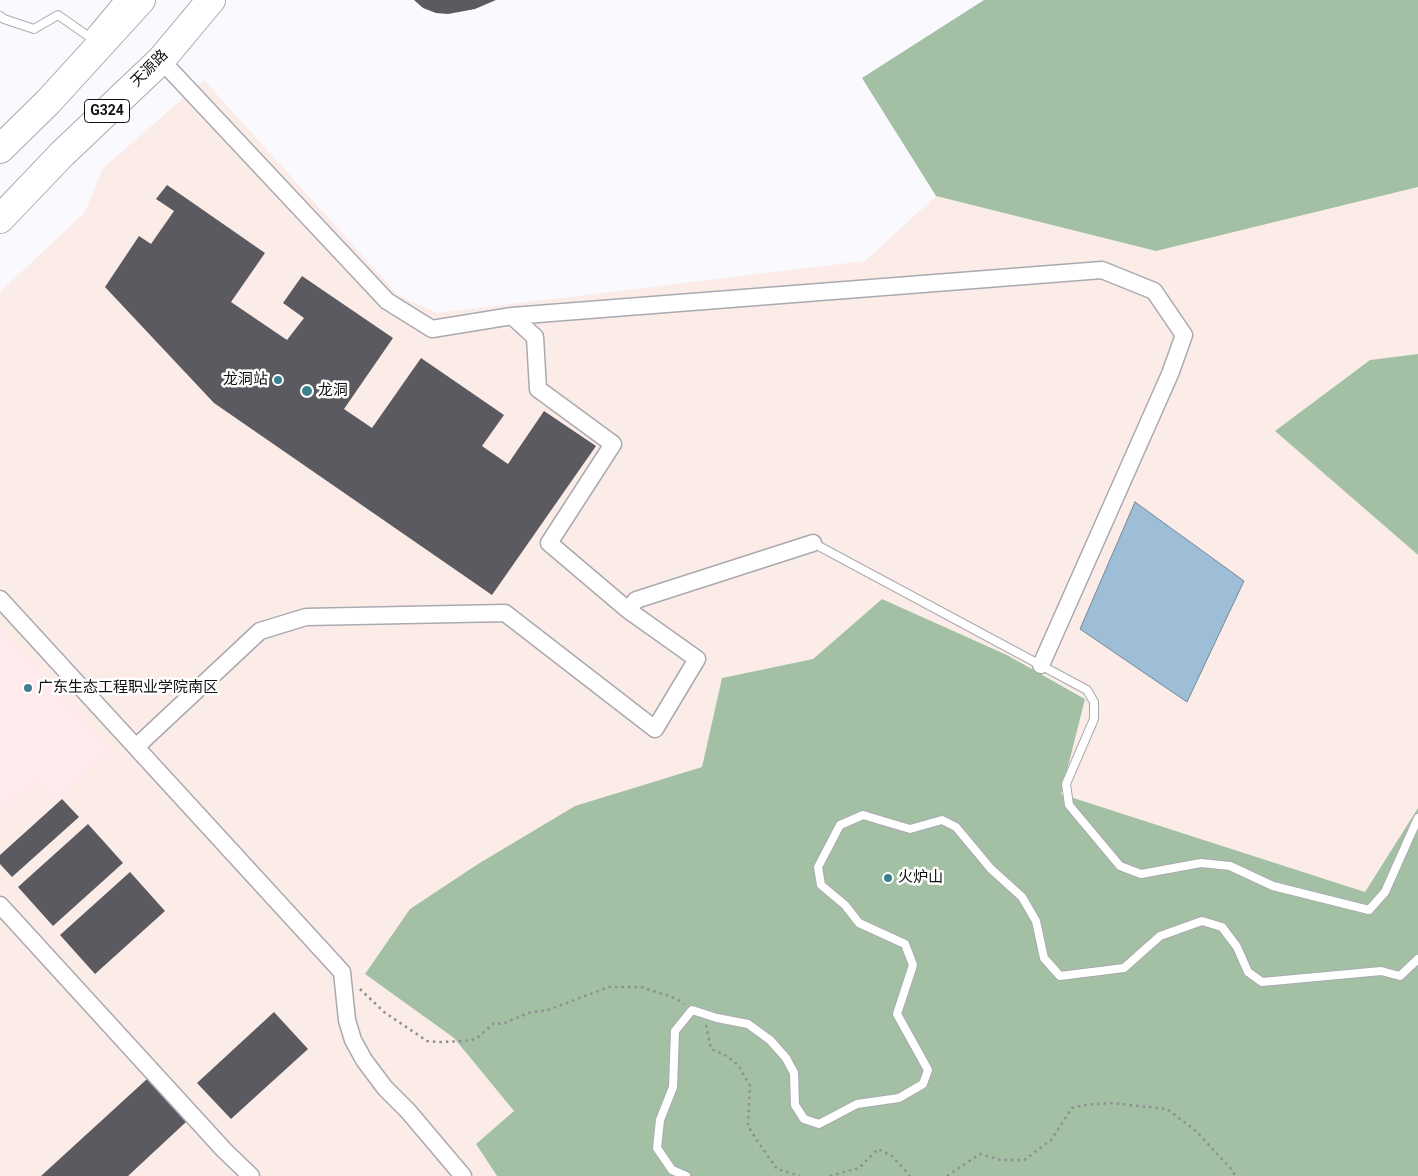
<!DOCTYPE html>
<html>
<head>
<meta charset="utf-8">
<style>
	body { margin:0 }
	canvas { display:block; background:#f9f9fe }
</style>
</head>
<body>
<canvas width="1418" height="1176"></canvas>
<script>
const g = document.querySelector('canvas').getContext('2d');
g.lineJoin = 'round';
function fill(path, color) { g.fillStyle = color; g.fill(path, 'evenodd'); }
const toPath = rows => new Path2D(rows.map(r => 'M' + r).join(''));
function strokePath(path, color, width, dash) { g.strokeStyle = color; g.lineWidth = width; g.lineCap = dash ? 'butt' : 'round'; g.setLineDash(dash || []); g.stroke(path); }
function drawText(font, color, halo, rows, align = 'center') {
  g.font = font + ' Roboto,"Noto Sans SC",sans-serif'; g.lineWidth = 5; g.setLineDash([]); g.textBaseline = 'middle'; g.strokeStyle = halo; g.fillStyle = color; for (const [text, x, y, turn = 0] of rows) {
    g.save(); g.translate(x, y); g.rotate((+turn || 0) * Math.PI / 180); g.textAlign = isNaN(turn) ? turn : align; if (halo) g.strokeText(text, 0, 0); g.fillText(text, 0, 0); g.restore();
  }
}
fill(toPath([
	[204,80,398,295,437,313,865,261,936,196,1156,251,1418,187,1418,354,1370,360,1275,431,1418,555,1418,808,1365,892,1060,794,1085,698,1007,655,882,599,813,659,722,678,702,767,575,806,365,974,454,1038,514,1111,476,1144,497,1176,0,1176,0,292,85,212,103,168]
]), '#fcece8');
fill(toPath([
	[0,626,112,751,56,801,37,781,0,812]
]), '#ffeaee');
fill(toPath([
	[984,0,1418,0,1418,187,1156,251,936,196,862,78],
	[1418,354,1418,555,1275,431,1370,360],
	[882,599,1007,655,1085,699,1061,794,1365,892,1418,808,1418,1176,497,1176,476,1144,514,1111,454,1038,365,974,410,909,478,864,575,806,702,767,722,678,813,659]
]), '#a4c0a4');
const water = toPath([
	[1135,502,1244,581,1187,702,1080,629,1135,502]
]);
fill(water, '#9ebdd6');
strokePath(water, '#73899b', 1);
fill(toPath([
	[414,0,496,0,475,9,448,14,436,13,423,8],
	[167,185,265,253,231,302,287,340,304,318,283,303,302,276,393,338,344,409,372,428,421,358,504,415,482,446,508,464,544,411,596,446,492,595,214,403,105,287,139,236,151,244,174,211,156,199],
	[62,799,79,817,12,877,0,864,0,855],
	[88,824,123,863,53,926,18,887],
	[130,872,165,911,95,974,60,935],
	[274,1012,308,1049,231,1119,197,1083],
	[147,1079,186,1122,128,1176,41,1176]
]), '#5a5a60');
const lane = toPath([
	[0,16,4,19,34,29,58,15,88,36,118,0],
	[813,543,1087,690,1094,702,1094,719,1066,784,1069,805,1120,866,1141,874,1201,863,1230,866,1273,886,1369,910,1385,892,1418,818],
	[686,1176,672,1170,657,1148,660,1120,673,1087,675,1031,692,1010,717,1018,748,1024,770,1040,786,1058,794,1073,795,1105,804,1119,819,1124,857,1104,899,1098,923,1084,928,1070,897,1014,913,965,905,944,859,923,845,905,821,885,818,867,840,825,863,815,910,829,942,820,956,827,991,869,1022,897,1036,921,1044,958,1060,976,1124,968,1160,936,1202,921,1222,927,1237,947,1248,972,1262,982,1381,971,1400,976,1418,959]
]);
const street = toPath([
	[161,60,387,301,432,329,512,316,535,337,538,389,613,444,549,543,628,610],
	[512,316,1102,270,1154,291,1184,335,1170,374,1041,665],
	[0,599,342,972,347,1020,353,1040,364,1060,385,1088,408,1111,463,1176],
	[136,747,260,631,306,617,505,613,655,729,697,659,628,610,636,600,813,543],
	[0,905,224,1150,251,1176]
]);
const highway = toPath([
	[0,149,48,102,141,0],
	[0,219,62,154,161,60,211,0]
]);
strokePath(lane, '#a9a9b0', 10);
strokePath(street, '#a9a9b0', 19);
strokePath(highway, '#a9a9b0', 30);
strokePath(toPath([
	[360,989,384,1012,427,1041,440,1042,464,1041,476,1039,494,1023,502,1024,529,1013,548,1010,609,987,641,987,675,998,684,1004],
	[706,1025,711,1049,727,1056,738,1065,750,1086,748,1126,758,1142,777,1169,800,1176],
	[830,1176,859,1168,878,1149,892,1156,910,1176],
	[947,1176,980,1154,1001,1160,1024,1160,1051,1140,1072,1108,1085,1105,1111,1103,1167,1109,1196,1131,1233,1171,1235,1176]
]), '#8f8f93', 2.5, [2.5, 4]);
strokePath(lane, '#fff', 8);
strokePath(street, '#fff', 16);
strokePath(highway, '#fff', 28);
for (const [x, y, r, color] of [
	[278,380,5,"#3c7f8f"],
	[307,391,6,"#3c7f8f"],
	[28,688,5,"#3c7f8f"],
	[888,878,5,"#3c7f8f"]
]) { const dot = new Path2D(); dot.arc(x, y, r, 0, 2 * Math.PI); g.fillStyle = color; g.fill(dot); strokePath(dot, '#fff', 2); }
for (const [x, y, w] of [
	[107,111,45]
]) { const box = new Path2D(); box.roundRect(x - w / 2, y - 11.5, w, 23, 4); g.fillStyle = '#fff'; g.fill(box); strokePath(box, '#101012', 1); }
drawText('bold 14px', '#101012', null, [
	["G324",107,111]
]);
drawText('15px', '#101012', '#fff', [
	["天源路",150,69,-45]
]);
drawText('15px', '#101012', '#fff', [
	["龙洞站",268,380,"right"],
	["龙洞",318,391],
	["广东生态工程职业学院南区",38,688],
	["火炉山",898,878]
], 'left');
</script>
</body>
</html>
